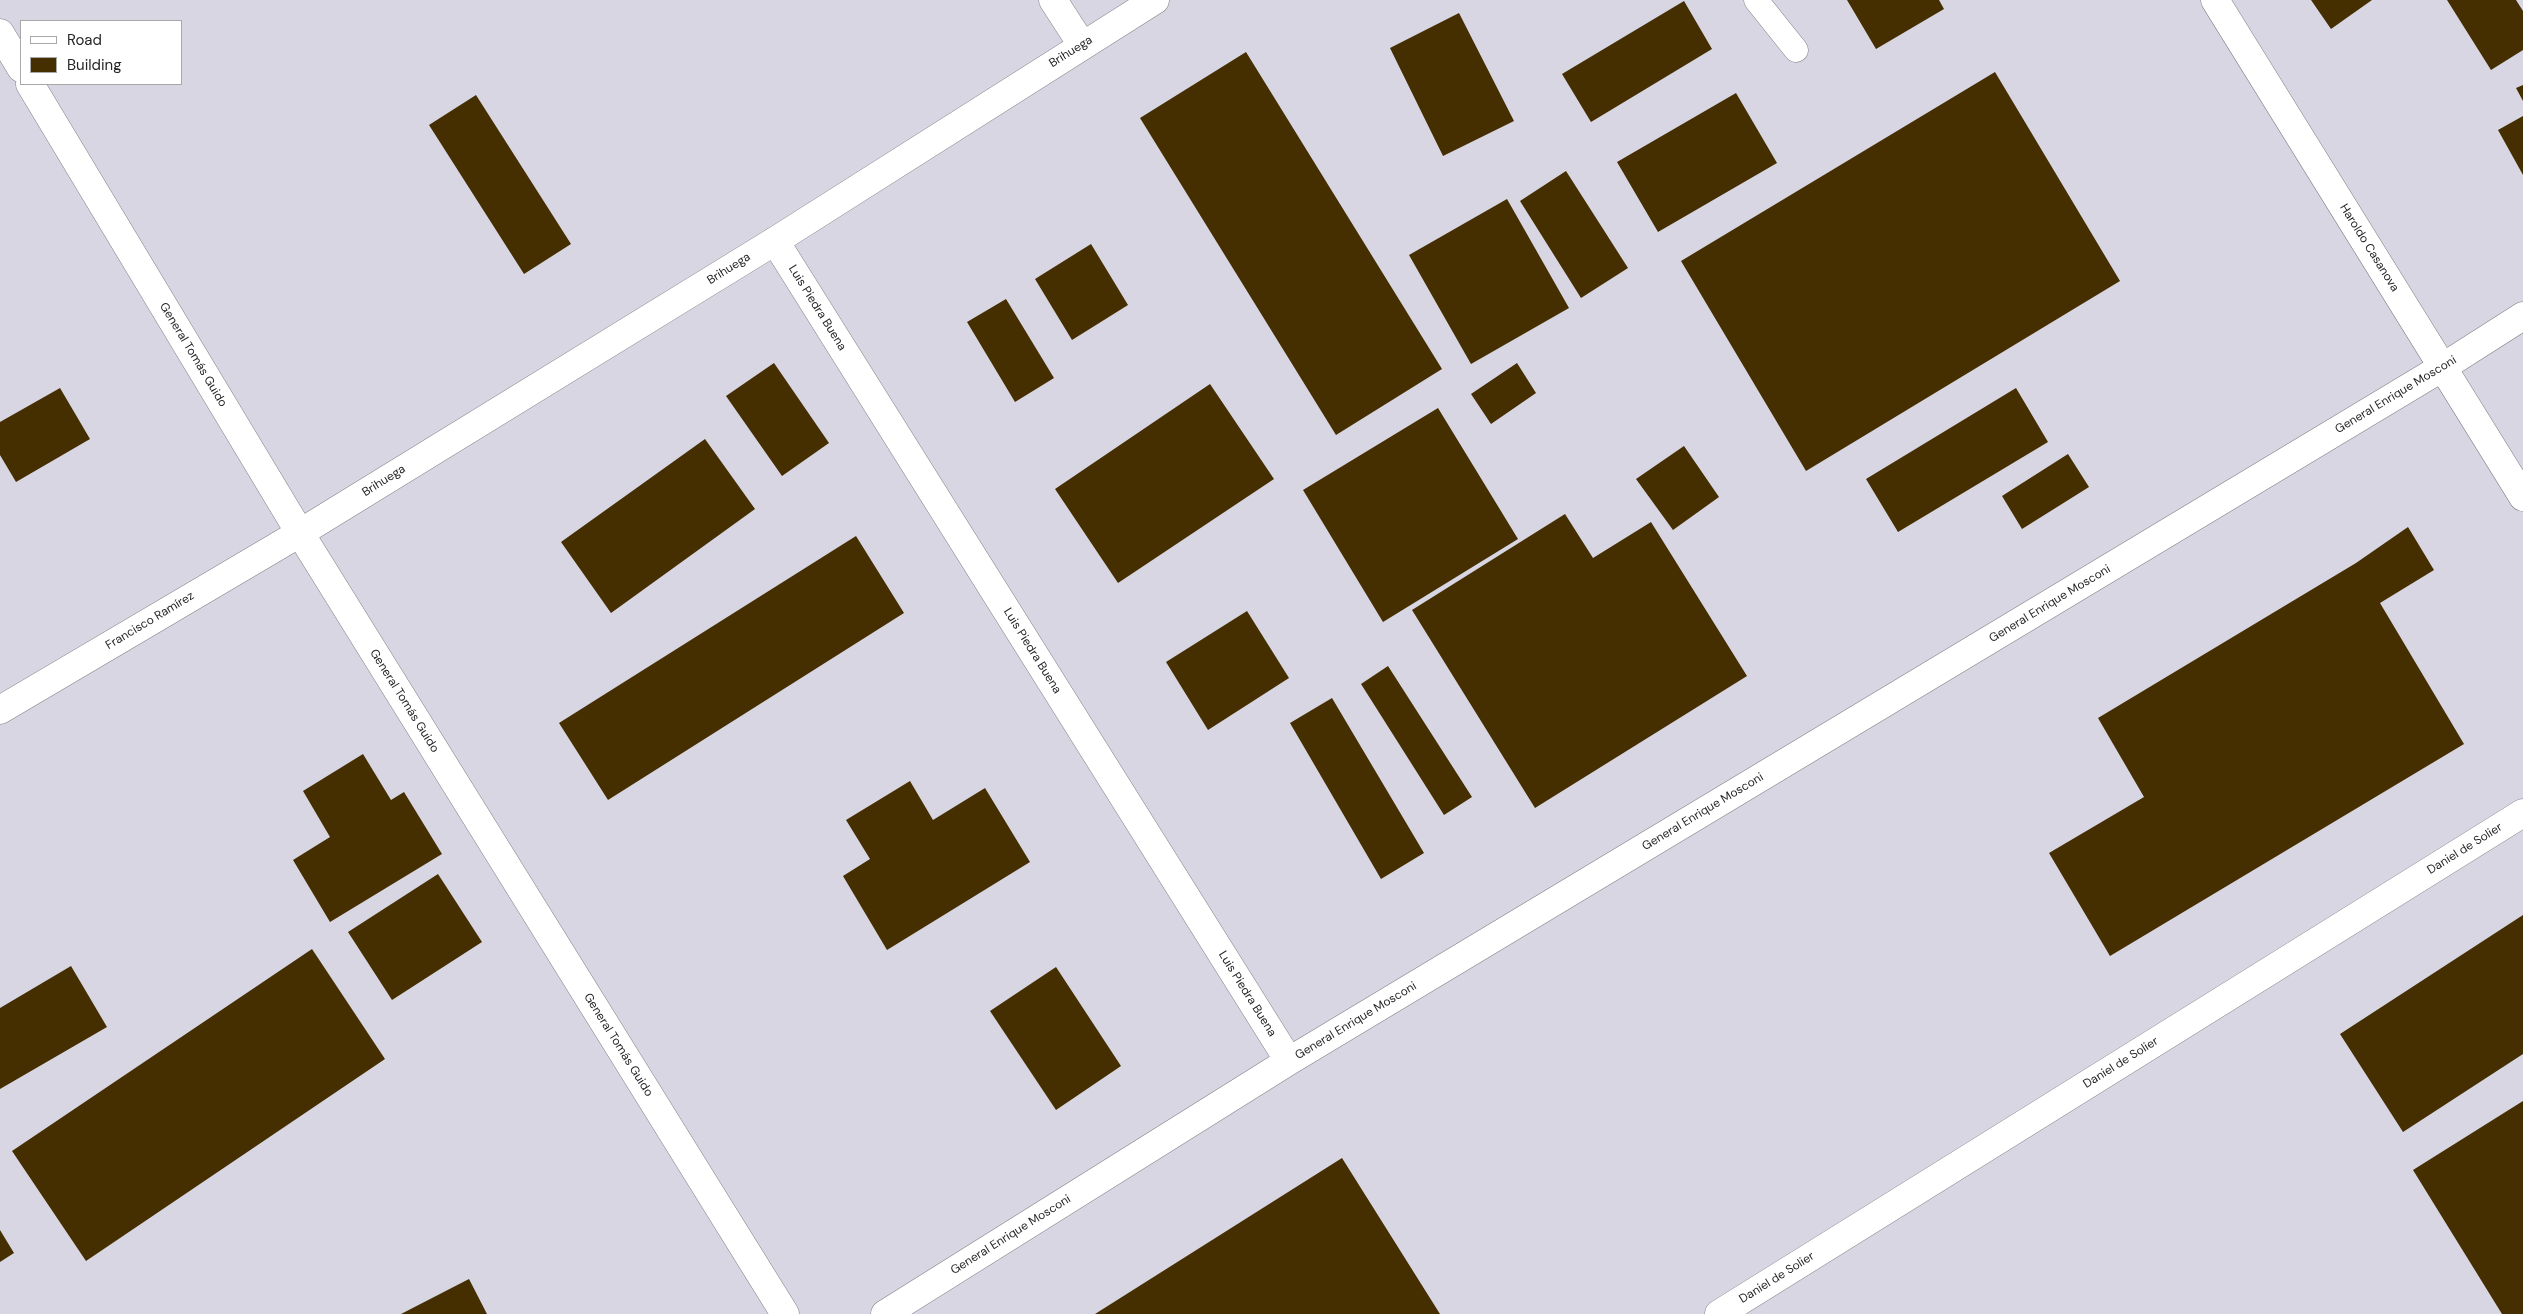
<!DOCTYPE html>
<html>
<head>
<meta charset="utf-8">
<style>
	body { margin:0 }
	#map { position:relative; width:2523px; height:1314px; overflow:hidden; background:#e3e2e7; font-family:"DM Sans",sans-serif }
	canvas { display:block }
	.legend { position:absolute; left:20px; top:20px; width:162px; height:65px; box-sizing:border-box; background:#fff; border:1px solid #a8a8a9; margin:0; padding:6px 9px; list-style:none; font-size:15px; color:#262628 }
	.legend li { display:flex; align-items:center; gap:10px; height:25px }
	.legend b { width:25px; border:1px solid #a8a8a9 }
</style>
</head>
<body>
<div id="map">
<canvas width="2523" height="1314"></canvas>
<ul class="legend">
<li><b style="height:6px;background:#fff"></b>Road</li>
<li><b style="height:14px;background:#452e00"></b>Building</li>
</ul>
</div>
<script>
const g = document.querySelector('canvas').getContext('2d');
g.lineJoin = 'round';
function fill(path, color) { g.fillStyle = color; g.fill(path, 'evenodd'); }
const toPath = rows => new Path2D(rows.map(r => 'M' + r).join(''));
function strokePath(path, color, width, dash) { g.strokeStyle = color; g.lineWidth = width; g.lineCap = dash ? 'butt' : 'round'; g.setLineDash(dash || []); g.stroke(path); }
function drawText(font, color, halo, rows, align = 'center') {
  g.font = font + ' "DM Sans",sans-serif'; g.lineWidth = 5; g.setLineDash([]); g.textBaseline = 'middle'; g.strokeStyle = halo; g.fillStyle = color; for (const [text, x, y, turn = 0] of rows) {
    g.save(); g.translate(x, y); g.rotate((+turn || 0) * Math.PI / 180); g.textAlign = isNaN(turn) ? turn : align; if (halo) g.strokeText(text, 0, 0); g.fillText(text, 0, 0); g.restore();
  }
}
fill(toPath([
	[0,0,2523,0,2523,1314,0,1314],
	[21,21,181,21,181,84,21,84]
]), '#d8d6e3');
fill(toPath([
	[1847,0,1939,0,1944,9,1876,49],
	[2311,0,2372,0,2331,29],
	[2447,0,2516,0,2523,11,2523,50,2491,70],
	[1684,1,1712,49,1591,122,1562,74],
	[1459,13,1514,121,1443,156,1390,48],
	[1246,52,1442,369,1336,435,1140,118],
	[1995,72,2120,281,1806,471,1681,261],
	[2523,85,2523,101,2516,88],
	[1736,93,1777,163,1658,232,1617,162],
	[476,95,571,244,524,274,429,125],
	[2523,116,2523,175,2498,130],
	[1566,171,1628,268,1581,298,1520,201],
	[1507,199,1569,308,1471,364,1409,255],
	[1091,244,1128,305,1072,340,1035,279],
	[1006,299,1054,378,1015,402,967,322],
	[774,363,829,443,782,476,726,396],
	[1517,363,1536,393,1491,424,1471,394],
	[1210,384,1274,479,1118,583,1055,489],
	[60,388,90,439,16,482,0,455,0,422],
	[2016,388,2048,442,1898,532,1866,479],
	[1438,408,1518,539,1383,622,1303,490],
	[705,439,755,509,611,613,561,542],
	[1684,446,1719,497,1673,530,1636,479],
	[2068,454,2089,487,2022,529,2002,496],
	[1565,514,1593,558,1651,522,1747,676,1535,808,1412,610],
	[2408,527,2434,570,2380,603,2464,744,2110,956,2049,853,2144,797,2098,718,2356,563],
	[856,536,904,613,608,800,559,723],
	[1247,611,1289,678,1208,730,1166,662],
	[1388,666,1472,797,1444,815,1361,684],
	[1332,698,1424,853,1381,879,1290,723],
	[363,754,391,800,404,792,442,854,330,922,293,860,330,837,303,791],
	[910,781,933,820,985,788,1030,862,887,950,843,876,870,859,846,820],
	[438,874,482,942,392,1000,348,932],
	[2523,915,2523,1054,2403,1132,2340,1034],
	[312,949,385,1059,86,1261,12,1151],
	[71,966,107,1027,0,1089,0,1008],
	[1056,967,1121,1066,1056,1110,990,1011],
	[2523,1101,2523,1314,2502,1314,2413,1170],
	[1342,1158,1440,1314,1095,1314],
	[0,1230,14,1253,0,1262],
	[469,1279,487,1314,401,1314]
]), '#452e00');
const lane = toPath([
	[1756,0,1796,50]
]);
const street = toPath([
	[1053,0,1082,45],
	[0,33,21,68],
	[30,84,300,533,785,1314],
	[775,241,1289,1061],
	[885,1314,1289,1061,2443,367,2523,316],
	[1719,1314,2523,813]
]);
const secondary = toPath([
	[2215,0,2523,497],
	[0,710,300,533,775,241,1155,0]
]);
strokePath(lane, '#818186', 25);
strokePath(street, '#818186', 29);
strokePath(secondary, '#818186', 29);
strokePath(lane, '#fff', 24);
strokePath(street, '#fff', 28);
strokePath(secondary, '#fff', 28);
drawText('12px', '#262628', '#fff', [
	["Brihuega",1071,52,-32],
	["Haroldo Casanova",2369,248,58],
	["Brihuega",729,269,-32],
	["Luis Piedra Buena",817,308,58],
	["General Tomás Guido",193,355,59],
	["General Enrique Mosconi",2396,395,-31],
	["Brihuega",384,481,-32],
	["General Enrique Mosconi",2050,604,-31],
	["Francisco Ramírez",150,621,-31],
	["Luis Piedra Buena",1032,651,58],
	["General Tomás Guido",404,701,58],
	["General Enrique Mosconi",1703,812,-31],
	["Daniel de Solier",2465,849,-32],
	["Luis Piedra Buena",1247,994,58],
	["General Enrique Mosconi",1356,1021,-31],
	["General Tomás Guido",618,1045,58],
	["Daniel de Solier",2121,1063,-32],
	["General Enrique Mosconi",1011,1235,-32],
	["Daniel de Solier",1777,1278,-32]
]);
</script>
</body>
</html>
